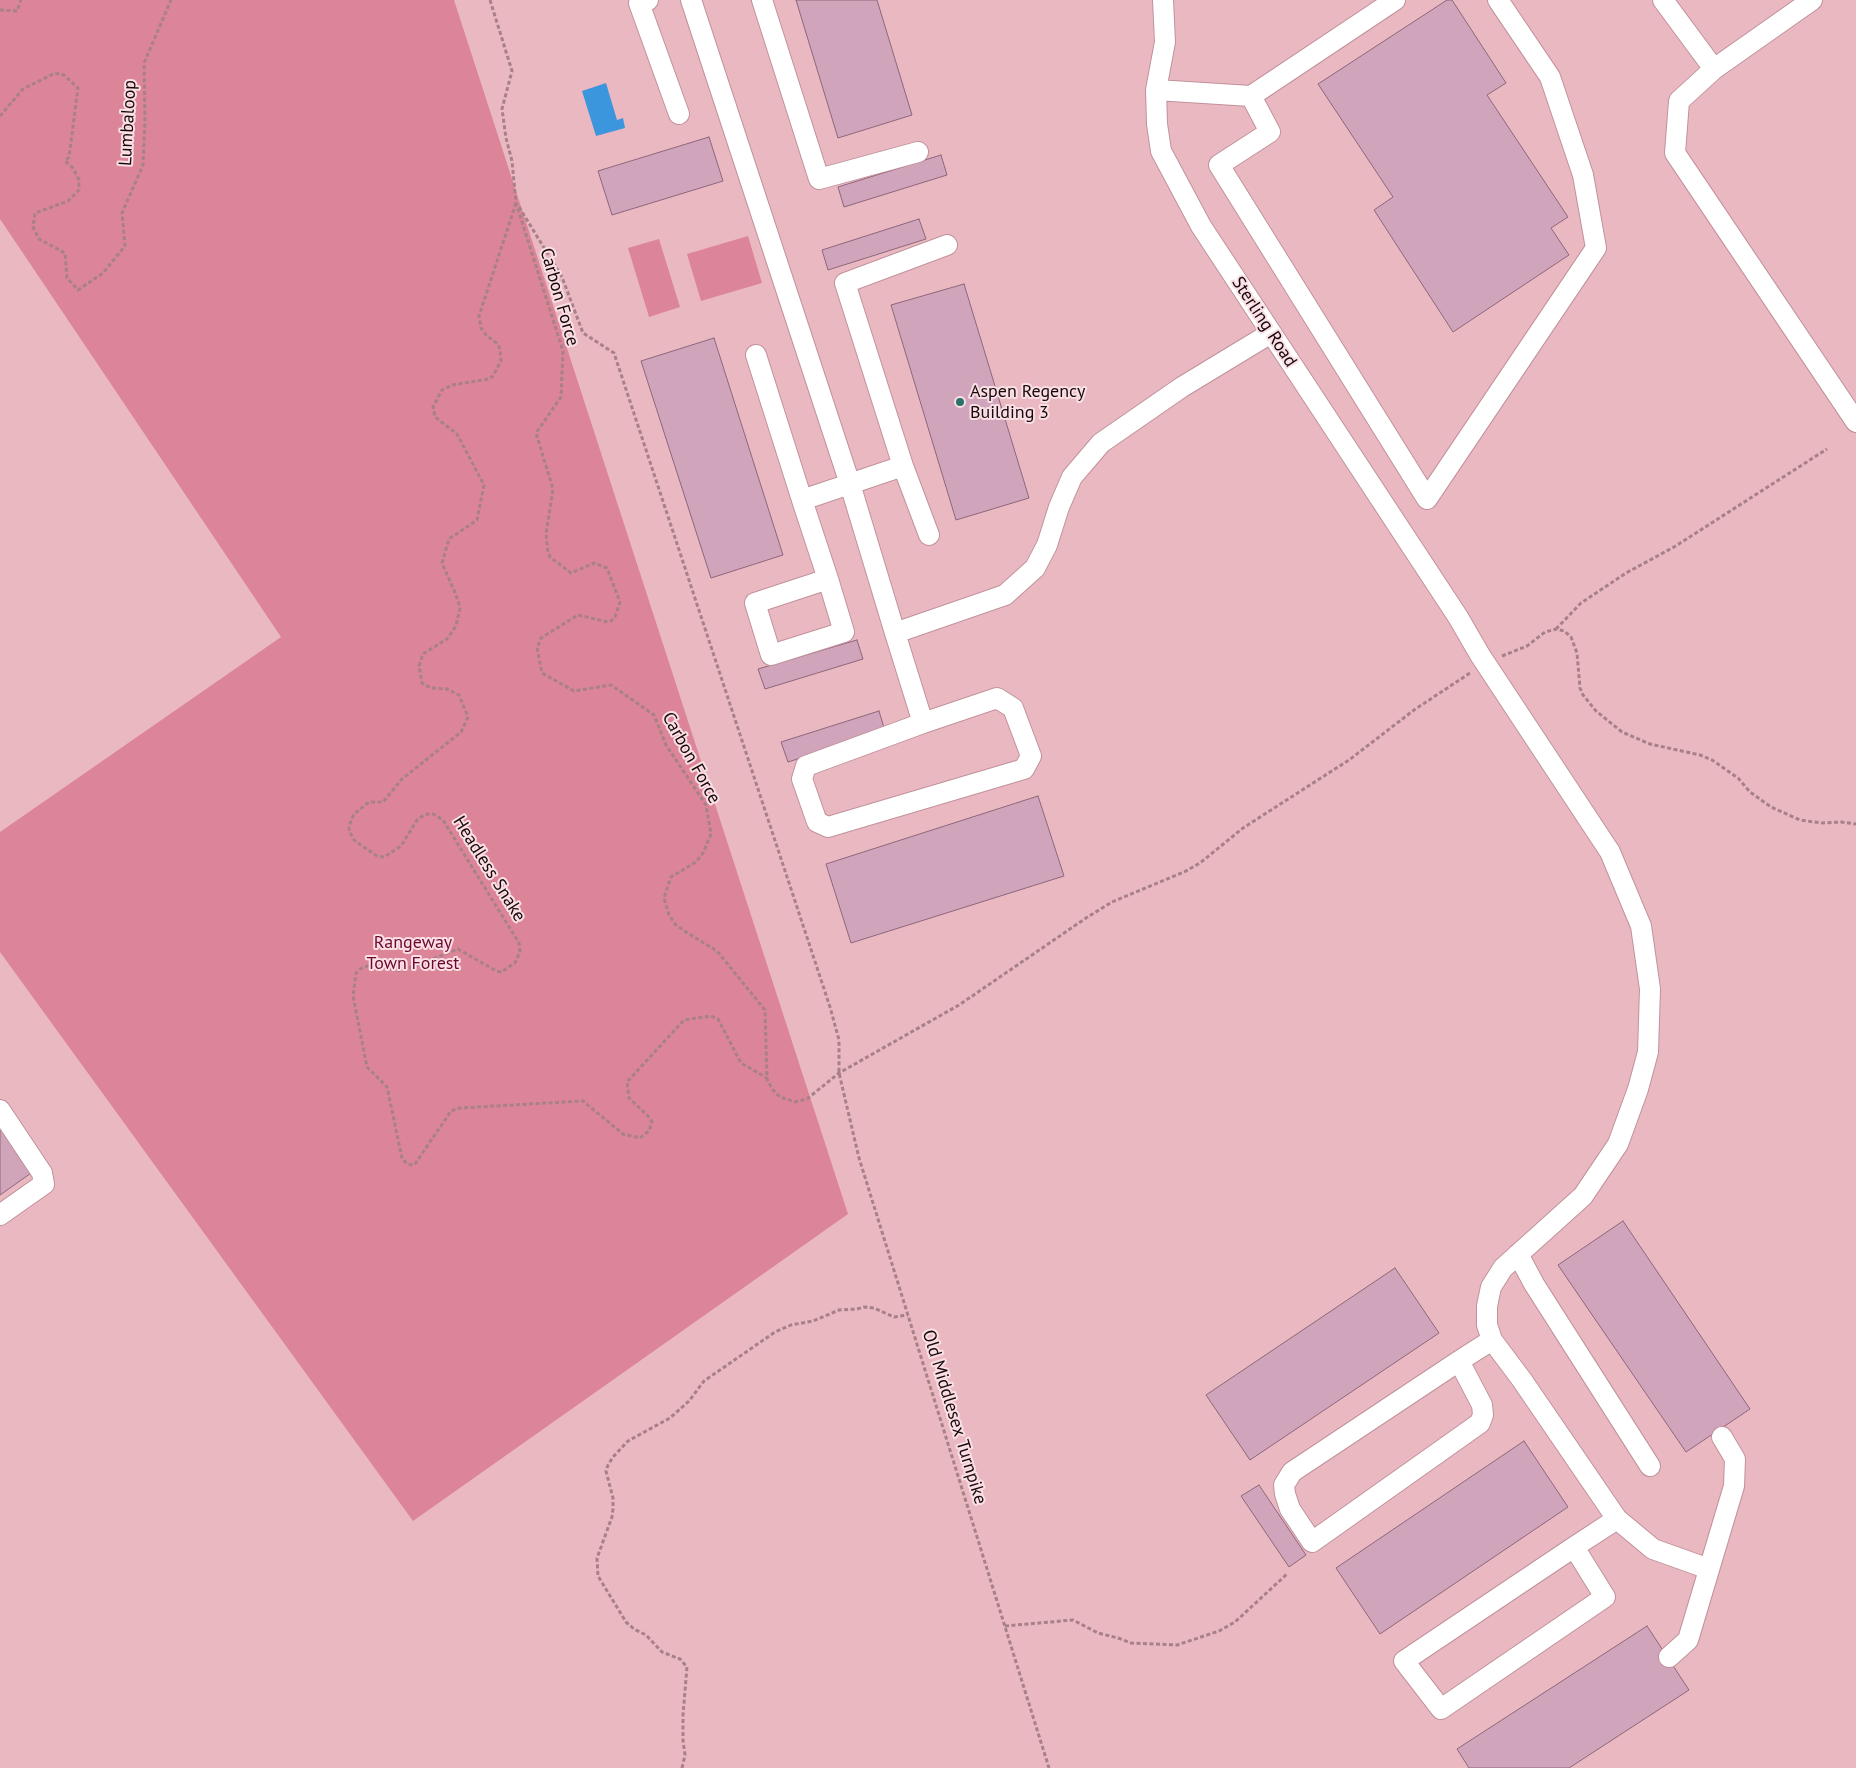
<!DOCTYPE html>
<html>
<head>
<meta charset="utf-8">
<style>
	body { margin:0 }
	canvas { display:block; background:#eab8c1 }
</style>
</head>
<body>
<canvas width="1856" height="1768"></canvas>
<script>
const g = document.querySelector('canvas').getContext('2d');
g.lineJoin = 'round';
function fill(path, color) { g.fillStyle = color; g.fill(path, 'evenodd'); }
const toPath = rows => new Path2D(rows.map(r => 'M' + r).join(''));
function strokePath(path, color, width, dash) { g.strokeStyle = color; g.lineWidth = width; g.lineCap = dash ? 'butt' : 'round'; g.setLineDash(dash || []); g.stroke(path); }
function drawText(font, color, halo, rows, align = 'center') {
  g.font = font + ' "PT Sans",sans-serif'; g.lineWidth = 4; g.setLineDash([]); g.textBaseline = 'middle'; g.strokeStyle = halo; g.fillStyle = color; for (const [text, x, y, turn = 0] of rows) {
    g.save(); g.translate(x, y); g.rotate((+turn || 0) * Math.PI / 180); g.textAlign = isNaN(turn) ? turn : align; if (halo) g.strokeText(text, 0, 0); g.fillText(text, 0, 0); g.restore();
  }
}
fill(toPath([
	[0,0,454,0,848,1214,413,1521,0,952,0,832,281,637,0,219],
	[748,236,762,283,701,301,687,254],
	[659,239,680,307,649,317,628,248]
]), '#dd8598');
fill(toPath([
	[606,83,617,120,623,118,625,128,596,136,582,91]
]), '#3c96dd');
const building = toPath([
	[796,0,877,0,912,115,838,138,796,0],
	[1447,0,1452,0,1506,83,1487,95,1568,217,1551,228,1569,255,1453,332,1374,210,1393,197,1318,84,1447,0],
	[709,137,723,181,612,215,598,171,709,137],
	[941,155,947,175,844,207,838,187,941,155],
	[919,219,926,239,828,270,822,250,919,219],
	[964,284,1029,498,956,520,891,305,964,284],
	[714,338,783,555,711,578,641,361,714,338],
	[857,640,863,659,765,689,758,669,857,640],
	[879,711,885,731,788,762,781,742,879,711],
	[1038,796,1064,876,851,943,826,864,1038,796],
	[0,1122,34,1171,0,1195,0,1122],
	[1623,1221,1750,1409,1686,1452,1558,1265,1623,1221],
	[1395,1268,1439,1333,1250,1460,1206,1395,1395,1268],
	[1524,1441,1568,1507,1380,1634,1336,1568,1524,1441],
	[1259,1485,1306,1555,1289,1567,1241,1496,1259,1485],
	[1647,1626,1689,1690,1569,1768,1469,1768,1457,1749,1647,1626]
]);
fill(building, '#d0a5bb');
strokePath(building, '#8d667b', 1);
const minor = toPath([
	[648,0,639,3,679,114],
	[691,0,850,484,895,633,1005,595,1035,568,1047,545,1059,507,1072,477,1101,443,1182,387,1271,333],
	[762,0,819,179,918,152],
	[1163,0,1165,42,1156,90,1157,124,1161,151,1201,226,1458,617,1480,655,1610,852,1641,926,1650,989,1648,1052,1638,1089,1618,1144,1583,1196,1503,1268,1491,1287,1487,1306,1487,1325,1492,1340,1522,1380,1617,1519,1653,1549,1709,1569],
	[1663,0,1714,69,1679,101,1675,153,1856,422],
	[1714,69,1812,0],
	[1156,90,1251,96,1395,0],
	[1251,96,1270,132,1219,165,1427,499,1596,248,1583,175,1550,77,1498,0],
	[756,355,802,500],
	[903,466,929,535],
	[828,579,755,603,771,655,844,632,828,579,802,500,903,466,845,283,947,245],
	[895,633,923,723,997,698,1013,708,1031,756,1024,769,828,827,817,822,802,779,806,766,923,723],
	[0,1110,42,1173,44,1184,0,1215],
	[1518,1254,1534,1284,1650,1466],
	[1459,1361,1482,1405,1483,1415,1480,1423,1312,1542,1290,1509,1285,1494,1284,1485,1292,1472,1459,1361,1492,1340],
	[1574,1547,1605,1597,1441,1709,1404,1661,1574,1547,1617,1519],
	[1669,1657,1688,1640,1734,1486,1735,1459,1722,1437]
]);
strokePath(minor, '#c1929b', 22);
strokePath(toPath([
	[490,0,512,71,502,109,506,138,512,161,516,203,563,351,561,397,536,433,553,489,546,534,548,552,550,557,571,573,594,563,607,568,620,602,615,617,611,621,608,622,578,615,541,638,537,648,542,673,574,691,611,685,654,715,666,745,706,805,711,834,703,853,696,862,671,877,664,898,669,915,675,924,686,932,717,951,765,1010,767,1079,772,1089,780,1097,795,1102,807,1099,839,1073,959,1005,1086,918,1112,902,1186,871,1200,863,1243,828,1349,760,1414,710,1470,673],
	[0,10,17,11,21,0],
	[0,116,23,89,55,73,64,75,78,88,69,157,65,161,73,168,79,180,79,190,68,201,35,213,33,227,39,239,65,253,67,278,78,290,103,273,125,246,122,213,143,165,145,121,144,63,171,0],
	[516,203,479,316,481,328,486,335,498,344,500,349,501,361,493,376,489,379,452,385,442,390,433,407,435,417,457,434,484,485,477,520,449,539,442,563,456,595,460,608,456,626,447,639,423,654,419,666,422,683,431,688,447,689,459,695,468,717,461,732,402,779,383,802,369,802,354,814,349,826,349,831,355,841,377,856,384,857,401,846,417,820,421,817,428,814,433,814,443,820,519,943,520,952,515,963,501,972,496,971,458,949,402,971,370,965,360,969,356,973,353,996,367,1067,387,1087,402,1158,407,1164,413,1165,415,1164,451,1111,460,1108,583,1101,623,1134,640,1138,649,1131,652,1122,650,1118,629,1098,627,1082,684,1020,711,1016,718,1019,741,1063,767,1078],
	[519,207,562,277,583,333,614,353,830,1007,839,1040,839,1073,859,1158,1049,1768],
	[1556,629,1581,603,1626,573,1674,547,1827,449],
	[1502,656,1527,646,1545,632,1556,629,1564,631,1571,637,1577,653,1580,688,1583,695,1596,711,1622,732,1650,744,1700,755,1712,760,1738,778,1750,792,1771,807,1800,820,1822,823,1841,822,1856,824],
	[1005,1626,1073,1620,1098,1633,1118,1638,1131,1643,1177,1645,1219,1631,1235,1622,1287,1574],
	[682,1768,685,1755,683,1740,683,1715,687,1667,680,1659,662,1652,646,1635,634,1629,626,1622,598,1576,597,1558,612,1517,613,1509,613,1498,606,1471,608,1465,613,1457,628,1441,670,1418,689,1401,704,1381,775,1332,791,1325,813,1321,839,1310,857,1309,864,1307,874,1308,894,1317,908,1315]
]), '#a78088', 3, [4, 2.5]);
strokePath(minor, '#fff', 20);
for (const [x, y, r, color] of [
	[960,402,5,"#29716a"]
]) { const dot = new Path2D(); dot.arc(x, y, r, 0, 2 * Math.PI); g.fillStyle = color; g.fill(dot); strokePath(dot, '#fae0e5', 2); }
drawText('18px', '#18080c', '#fae0e5', [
	["Lumbaloop",128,123,-87],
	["Carbon Force",559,297,74],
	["Sterling Road",1264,322,57],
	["Carbon Force",691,758,61],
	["Headless Snake",489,869,58],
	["Old Middlesex Turnpike",954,1417,73]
]);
drawText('18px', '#18080c', '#fae0e5', [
	["Aspen Regency",970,392],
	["Building 3",970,413]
], 'left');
drawText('18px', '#6c062e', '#fae0e5', [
	["Rangeway",413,943],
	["Town Forest",413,964]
]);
</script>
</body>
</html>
